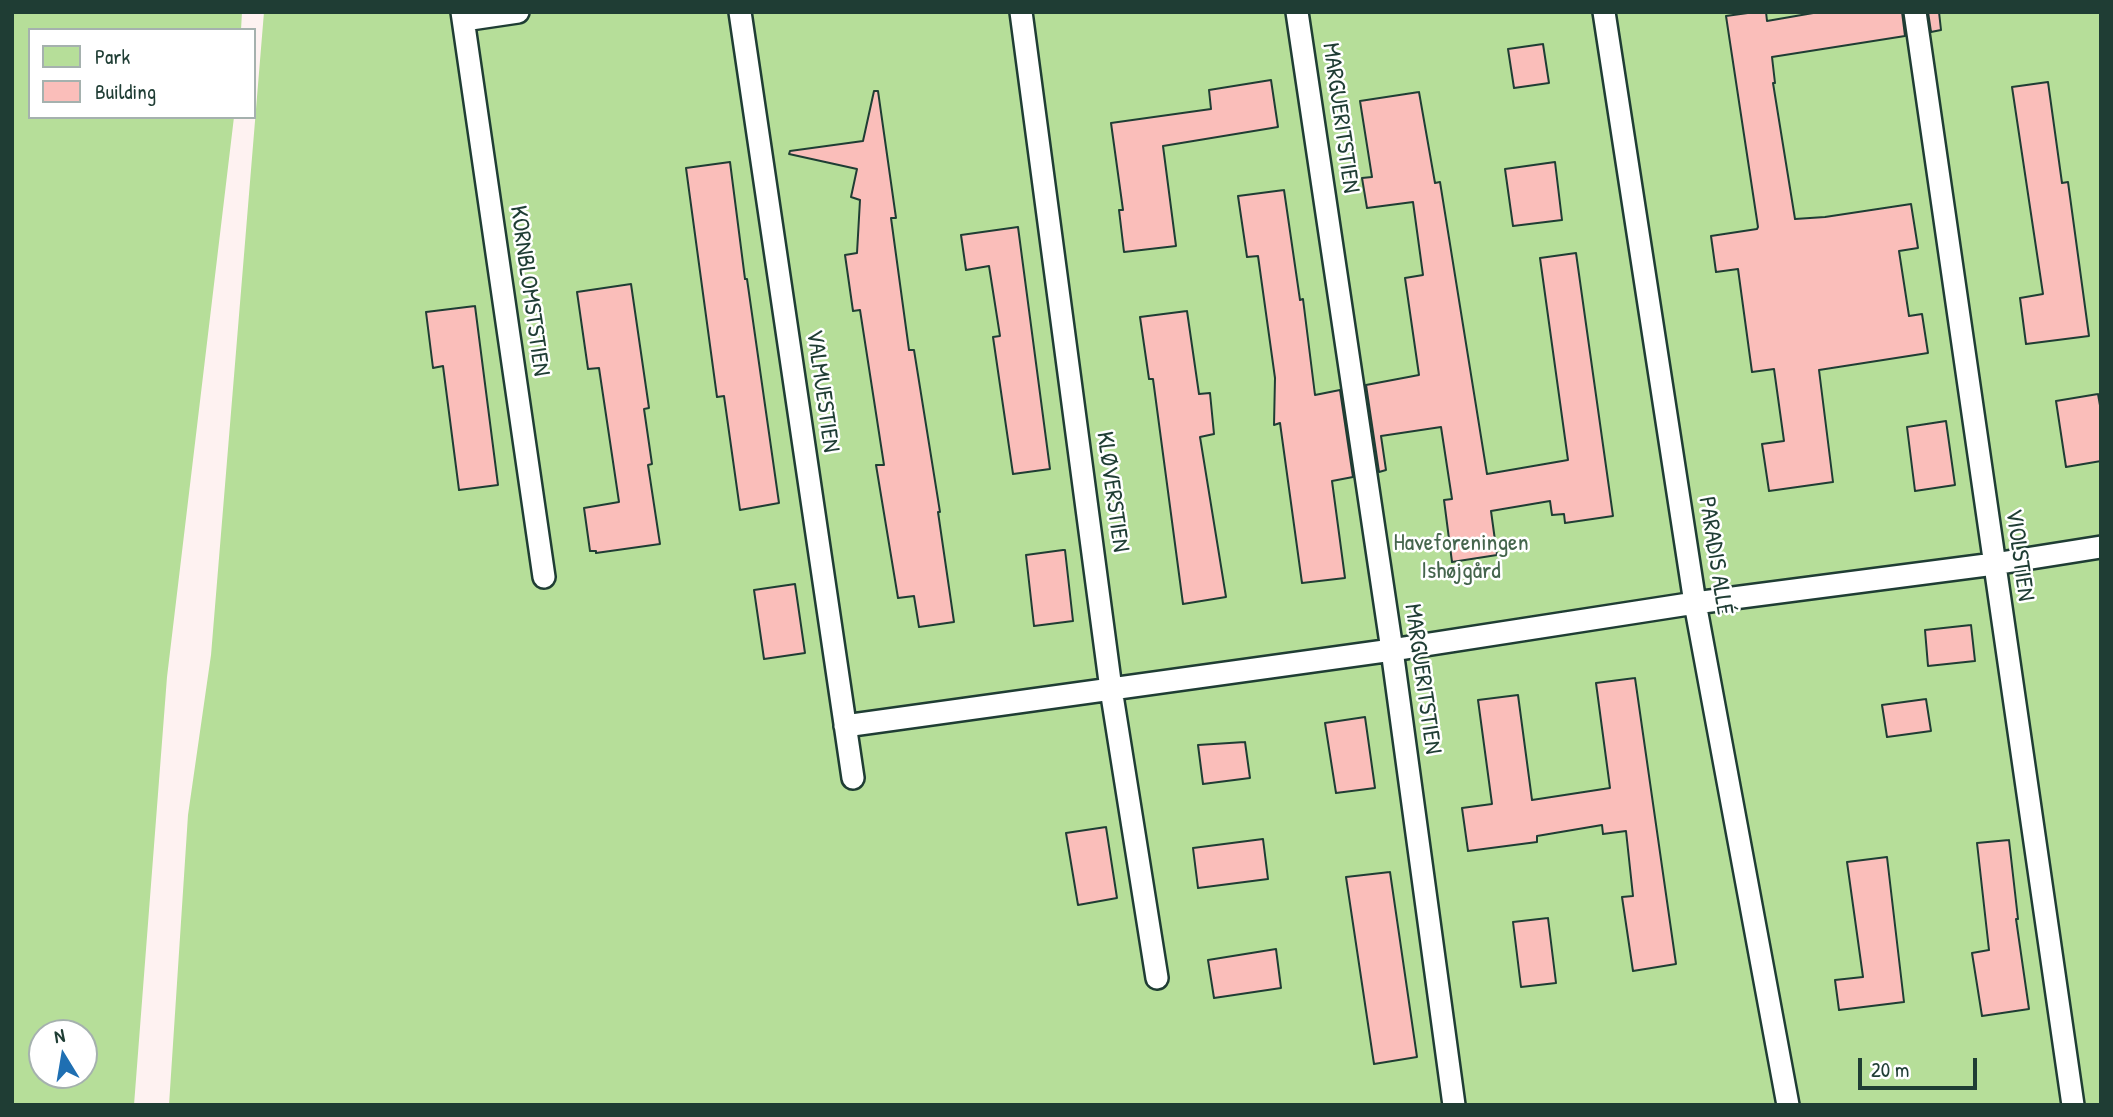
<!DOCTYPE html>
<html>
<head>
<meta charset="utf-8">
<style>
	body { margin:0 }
	#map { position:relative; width:2113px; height:1117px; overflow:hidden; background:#fef2f1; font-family:"Patrick Hand",sans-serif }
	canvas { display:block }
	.frame { position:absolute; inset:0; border:14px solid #1f3d34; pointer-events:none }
	.legend { position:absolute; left:28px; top:28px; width:228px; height:91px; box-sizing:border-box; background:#fff; border:2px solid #a5b1ae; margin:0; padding:9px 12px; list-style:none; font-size:21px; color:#1f3d34 }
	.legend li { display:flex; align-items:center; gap:14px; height:35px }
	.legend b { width:35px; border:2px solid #a5b1ae }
	.north { position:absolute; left:28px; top:1019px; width:70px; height:70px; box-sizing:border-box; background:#fff; border:2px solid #a5b1ae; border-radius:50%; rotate:349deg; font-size:19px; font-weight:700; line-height:28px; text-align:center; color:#1f3d34 }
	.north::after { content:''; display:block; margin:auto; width:24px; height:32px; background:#1f6fb2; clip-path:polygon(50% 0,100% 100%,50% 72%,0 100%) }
	.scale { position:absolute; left:1858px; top:1058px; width:119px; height:32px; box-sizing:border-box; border:4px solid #1f3d34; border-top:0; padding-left:9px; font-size:21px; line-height:24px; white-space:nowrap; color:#1f3d34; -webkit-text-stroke:5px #fff; paint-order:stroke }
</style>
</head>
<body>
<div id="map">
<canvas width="2113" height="1117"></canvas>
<div class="frame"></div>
<ul class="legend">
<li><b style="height:19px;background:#b6de99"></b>Park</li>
<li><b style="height:19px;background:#fabeba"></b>Building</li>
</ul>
<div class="north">N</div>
<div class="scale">20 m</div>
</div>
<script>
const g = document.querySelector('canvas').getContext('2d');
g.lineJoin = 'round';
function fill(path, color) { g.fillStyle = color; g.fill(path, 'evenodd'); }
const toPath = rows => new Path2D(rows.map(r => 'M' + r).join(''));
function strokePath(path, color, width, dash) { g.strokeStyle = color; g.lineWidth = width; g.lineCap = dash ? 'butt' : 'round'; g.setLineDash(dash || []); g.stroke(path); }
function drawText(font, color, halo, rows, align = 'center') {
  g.font = font + ' "Patrick Hand",sans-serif'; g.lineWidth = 5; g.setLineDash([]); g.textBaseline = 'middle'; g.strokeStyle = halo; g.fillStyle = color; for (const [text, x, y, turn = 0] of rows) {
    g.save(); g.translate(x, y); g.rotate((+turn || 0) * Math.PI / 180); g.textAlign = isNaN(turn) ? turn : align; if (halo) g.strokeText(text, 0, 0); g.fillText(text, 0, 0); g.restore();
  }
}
fill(toPath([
	[12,12,242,12,241,30,30,30,30,117,234,117,167,677,134,1105,12,1105],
	[84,1033,84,1075,42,1075,42,1033],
	[264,12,2101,12,2101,1105,169,1105,188,815,211,655]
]), '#b6de99');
const building = toPath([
	[1755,12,1766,12,1767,21,1819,12,1902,12,1905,36,1772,57,1775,83,1773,83,1795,219,1825,217,1911,204,1918,248,1899,251,1909,316,1922,314,1928,353,1819,370,1833,482,1769,491,1762,444,1784,441,1774,369,1752,372,1738,269,1716,272,1711,236,1757,229,1758,227,1726,16,1755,12],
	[1928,12,1939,12,1941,30,1931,32,1928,12],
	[1543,44,1549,83,1514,88,1508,49,1543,44],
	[1271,80,1278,127,1163,146,1176,246,1124,252,1119,210,1123,210,1111,123,1211,109,1209,90,1271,80],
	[2048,82,2062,183,2068,182,2089,336,2026,344,2020,298,2043,294,2012,87,2048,82],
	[874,91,878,91,896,218,891,218,909,350,914,350,940,512,938,512,954,622,919,627,914,596,898,598,876,465,884,465,860,310,853,311,845,255,857,253,860,200,851,197,857,169,789,154,790,151,863,141,874,91],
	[1419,92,1435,183,1440,182,1487,474,1568,460,1540,258,1576,253,1613,516,1565,523,1564,514,1552,515,1550,501,1491,511,1497,555,1452,562,1444,500,1452,499,1441,427,1381,436,1386,470,1379,472,1366,385,1419,375,1405,278,1423,275,1413,202,1367,208,1362,178,1372,177,1360,101,1419,92],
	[730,162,745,279,747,279,779,503,740,510,724,396,717,397,686,168,730,162],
	[1555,162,1562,220,1513,226,1505,169,1555,162],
	[1284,190,1300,300,1303,299,1315,395,1340,390,1353,477,1332,481,1345,578,1302,583,1280,423,1274,425,1275,378,1258,256,1247,257,1238,196,1284,190],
	[1018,227,1050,469,1013,474,993,337,1000,336,989,266,966,270,961,235,1018,227],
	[631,284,649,408,644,409,652,464,648,465,660,544,596,553,596,551,590,551,584,508,619,502,599,368,588,369,577,292,631,284],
	[475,306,498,485,459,490,443,366,433,368,426,312,475,306],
	[1187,311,1199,394,1210,393,1214,434,1200,437,1226,597,1183,604,1153,379,1149,379,1140,317,1187,311],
	[2098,394,2101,411,2101,461,2066,467,2056,401,2098,394],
	[1946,421,1955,485,1915,491,1907,427,1946,421],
	[1063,550,1065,550,1073,621,1034,626,1026,555,1063,550],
	[795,584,805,653,764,659,754,590,795,584],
	[1971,625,1975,661,1928,666,1925,630,1971,625],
	[1635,678,1676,964,1633,971,1622,897,1633,896,1626,831,1603,834,1602,825,1537,836,1537,842,1468,851,1462,808,1492,804,1478,700,1518,695,1532,800,1610,788,1596,683,1635,678],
	[1926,699,1931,731,1887,737,1882,705,1926,699],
	[1365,717,1375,788,1336,793,1325,723,1365,717],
	[1245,742,1250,778,1203,784,1198,745,1245,742],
	[1106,827,1117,898,1078,905,1066,833,1106,827],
	[1263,839,1268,879,1198,888,1193,848,1263,839],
	[2009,840,2018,919,2016,919,2029,1009,1982,1016,1972,953,1989,950,1977,843,2009,840],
	[1887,857,1904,1002,1839,1010,1835,980,1863,977,1847,862,1887,857],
	[1390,872,1417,1057,1374,1064,1346,877,1390,872],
	[1548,918,1556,983,1521,987,1513,922,1548,918],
	[1276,949,1281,988,1214,998,1208,960,1276,949]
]);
fill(building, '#fabeba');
strokePath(building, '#1f3d34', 2);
const lane = toPath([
	[462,12,544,577],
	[740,12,853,778],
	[1021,12,1111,689,1157,978],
	[1297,12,1392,650,1454,1105],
	[1604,12,1695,603,1788,1105],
	[1915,12,2073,1105],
	[464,20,518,12],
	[845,726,1392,650,1695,603,1994,564,2101,547]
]);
strokePath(lane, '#1f3d34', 26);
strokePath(lane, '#fff', 21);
drawText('24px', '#1f3d34', '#fff', [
	["MARGUERITSTIEN",1340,118,82],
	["KORNBLOMSTSTIEN",529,291,82],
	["VALMUESTIEN",822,391,82],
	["KLØVERSTIEN",1112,492,82],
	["VIOLSTIEN",2019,555,82],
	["PARADIS ALLÉ",1715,556,81],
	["MARGUERITSTIEN",1422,679,82]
]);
drawText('24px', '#45654d', '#fff', [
	["Haveforeningen",1461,544],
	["Ishøjgård",1461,572]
]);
</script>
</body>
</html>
